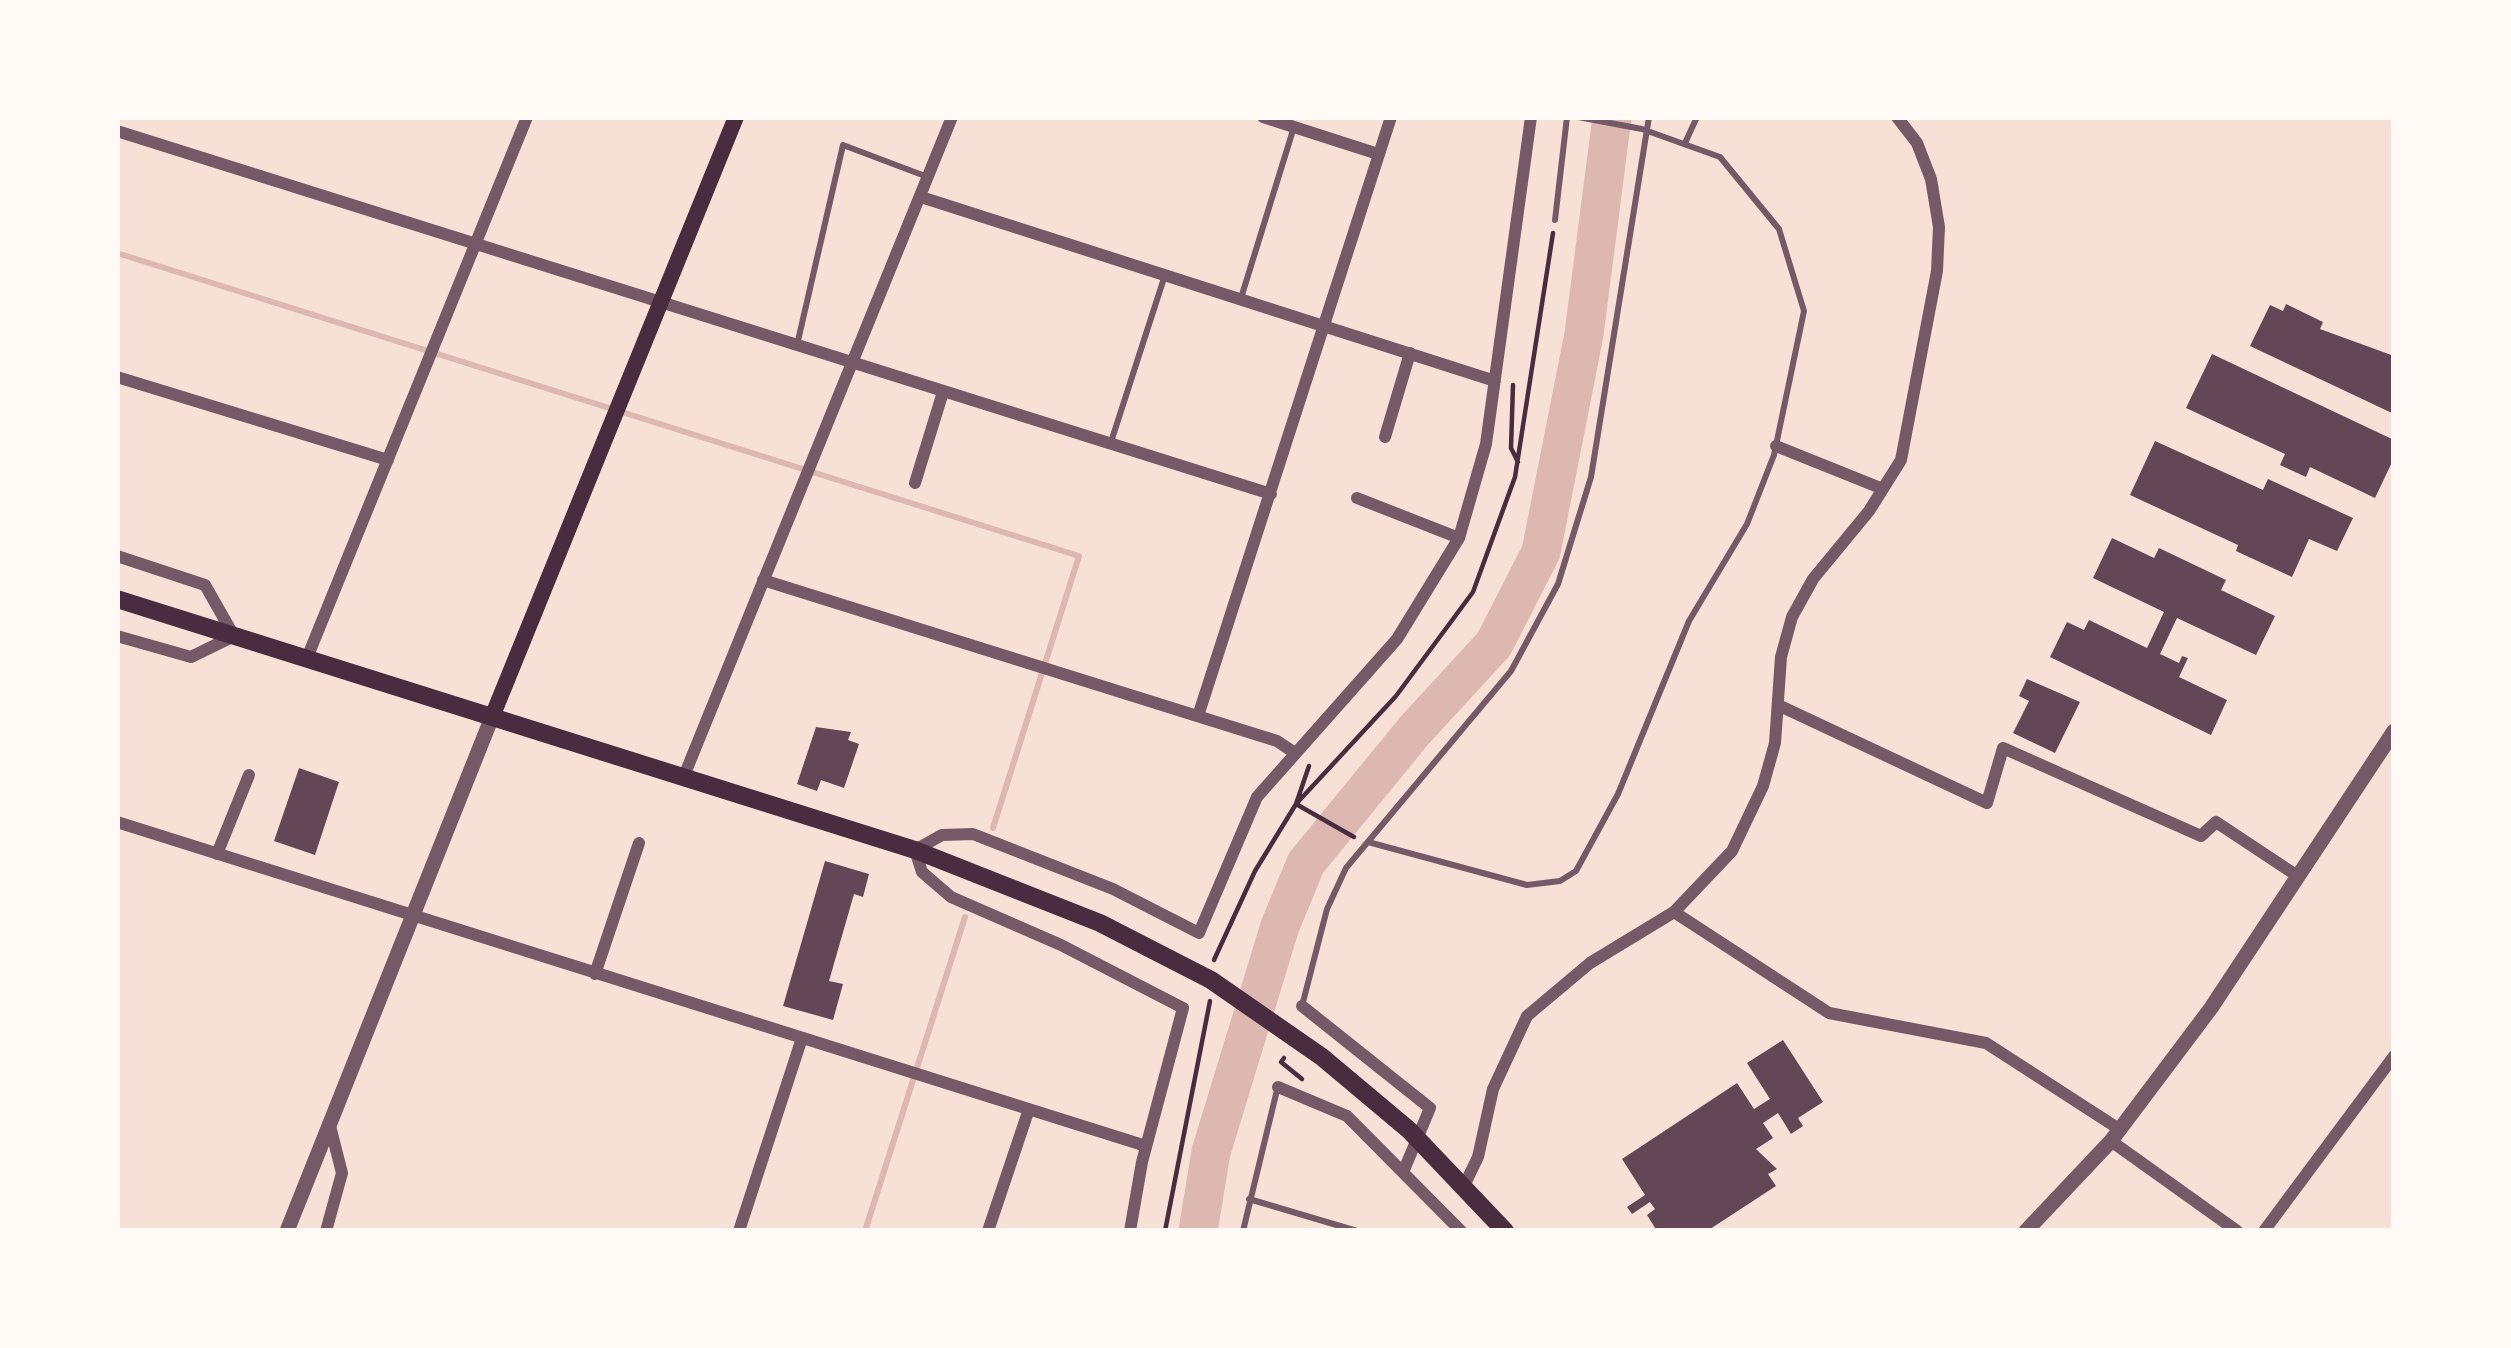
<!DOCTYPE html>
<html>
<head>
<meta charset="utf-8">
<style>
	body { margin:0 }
	#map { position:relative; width:2511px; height:1348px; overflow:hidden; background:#f7e1d7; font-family:Barlow,sans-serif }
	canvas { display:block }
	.frame { position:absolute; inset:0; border:120px solid #fffaf5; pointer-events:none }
</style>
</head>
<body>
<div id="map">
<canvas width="2511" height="1348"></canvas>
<div class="frame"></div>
</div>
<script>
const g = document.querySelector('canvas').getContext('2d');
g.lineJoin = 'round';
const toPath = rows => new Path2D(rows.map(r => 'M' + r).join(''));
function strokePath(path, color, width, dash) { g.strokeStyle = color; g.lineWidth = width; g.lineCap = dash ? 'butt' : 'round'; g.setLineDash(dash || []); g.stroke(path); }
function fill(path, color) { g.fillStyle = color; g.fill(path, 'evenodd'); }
strokePath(toPath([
	[117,253,1079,556,993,828],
	[865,1231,965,917]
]), '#dcb8b0', 6);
strokePath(toPath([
	[1198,1231,1211,1152,1280,926,1306,863,1414,731,1494,644,1541,552,1584,334,1612,117]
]), '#dcb8b0', 39);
fill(toPath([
	[2286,304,2323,322,2320,329,2394,356,2394,414,2250,346,2270,305,2283,311],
	[2212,354,2394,440,2394,458,2375,498,2310,467,2306,477,2280,465,2285,454,2186,408],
	[2155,441,2263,490,2268,479,2353,518,2337,551,2309,539,2292,577,2236,551,2238,545,2130,495],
	[2112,538,2154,558,2159,548,2226,580,2221,590,2275,616,2256,655,2177,618,2160,654,2179,663,2182,656,2188,658,2179,677,2227,700,2211,735,2050,657,2067,622,2084,630,2089,620,2147,648,2164,612,2093,578],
	[2027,679,2080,702,2055,753,2013,733,2029,701,2019,696],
	[816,727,851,732,848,740,859,744,844,788,821,780,817,791,797,784],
	[299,768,339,782,315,855,274,841],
	[825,861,869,874,863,897,854,894,829,981,843,984,833,1020,783,1006],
	[1783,1040,1823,1102,1798,1118,1803,1126,1791,1134,1778,1113,1763,1123,1773,1138,1756,1149,1777,1169,1768,1174,1776,1186,1707,1231,1657,1231,1647,1215,1655,1209,1650,1202,1632,1214,1627,1207,1645,1195,1622,1159,1737,1083,1754,1109,1770,1099,1747,1063]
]), '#644757');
strokePath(toPath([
	[1513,385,1511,448,1518,462],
	[1309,766,1296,804,1354,837],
	[1214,960,1255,871,1296,804,1396,696,1473,592,1515,477,1553,233],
	[1284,1058,1281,1062,1302,1079],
	[1165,1231,1210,1001]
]), '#4a2c40', 4.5);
strokePath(toPath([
	[1685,143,1697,117],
	[1555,220,1567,117],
	[1241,298,1294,127],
	[797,345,843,145,925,176],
	[1111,442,1164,278],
	[1368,842,1527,885,1560,881,1576,871,1618,794,1689,621,1747,524,1774,455,1804,311,1779,229,1720,157,1642,129,1578,117],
	[1302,1006,1327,909,1346,868,1511,671,1558,584,1591,477,1649,117],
	[1249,1199,1357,1231],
	[1243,1231,1277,1090]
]), '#755966', 6);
strokePath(toPath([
	[1263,117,1378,154],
	[117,131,1271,494],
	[921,197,1495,381],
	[117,377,388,460],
	[1385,437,1410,353],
	[1776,446,1883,489],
	[915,483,943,392],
	[1357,498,1459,538],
	[117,556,205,585,234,636,191,657,117,636],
	[763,580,1277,741,1295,753],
	[307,658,527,117],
	[1778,705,1987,803,2003,748,2201,836,2216,822,2296,875],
	[1198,716,1391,117],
	[684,776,952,117],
	[117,822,1146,1146],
	[217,854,249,775],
	[1674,912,1829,1013,1986,1043,2119,1129],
	[595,974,639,843],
	[1302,1006,1430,1108,1404,1170],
	[1278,1087,1347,1116,1461,1231],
	[2111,1141,2237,1231],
	[1464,1186,1478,1157,1493,1089,1527,1016,1590,963,1674,912,1732,851,1763,786,1775,743,1781,657,1792,617,1813,579,1869,511,1901,460,1937,271,1939,227,1931,179,1917,143,1897,117],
	[326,1231,342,1173,330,1126],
	[739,1231,802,1038],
	[988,1231,1029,1109],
	[1130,1231,1142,1162,1183,1008,1061,945,951,897,922,872,915,850,942,835,973,834,1113,889,1199,933,1257,797,1397,639,1459,538,1486,444,1531,117],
	[2264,1231,2394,1056]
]), '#755966', 12);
strokePath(toPath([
	[287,1231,492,717],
	[2026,1231,2111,1141,2211,1008,2394,731]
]), '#755966', 15);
strokePath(toPath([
	[492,717,736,117]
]), '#4a2c40', 16);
strokePath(toPath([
	[117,599,915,850,1100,923,1211,980,1322,1057,1409,1130,1505,1231]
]), '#4a2c40', 18);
</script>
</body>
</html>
